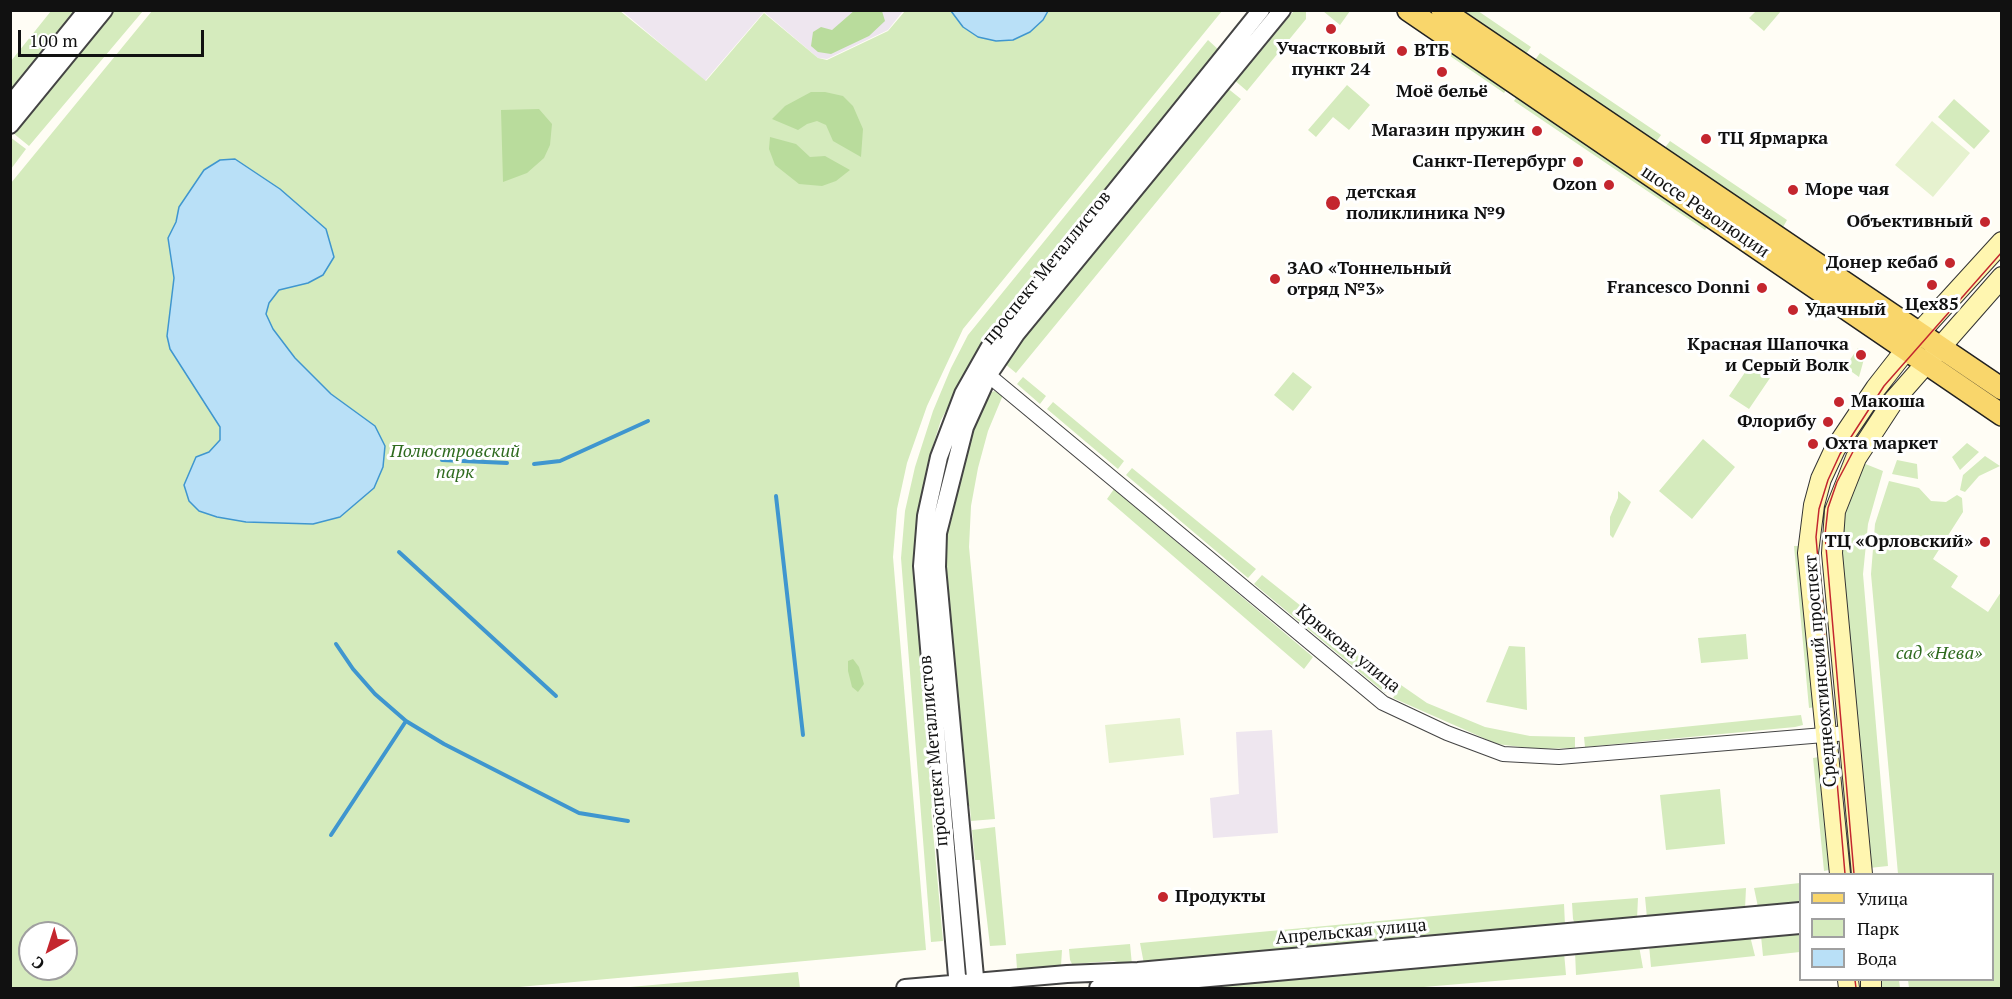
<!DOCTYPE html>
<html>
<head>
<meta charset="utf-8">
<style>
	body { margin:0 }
	#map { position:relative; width:2012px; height:999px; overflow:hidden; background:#fffdf5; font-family:"PT Serif",serif }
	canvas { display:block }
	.frame { position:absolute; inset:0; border:12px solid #111; pointer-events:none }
	.legend { position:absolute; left:1799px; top:873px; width:195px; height:108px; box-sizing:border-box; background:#fff; border:2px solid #a0a0a0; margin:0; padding:8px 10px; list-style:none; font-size:18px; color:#111 }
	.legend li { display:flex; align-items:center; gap:12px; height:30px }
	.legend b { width:30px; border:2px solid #a0a0a0 }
	.north { position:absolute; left:18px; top:921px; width:60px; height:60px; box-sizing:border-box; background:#fff; border:2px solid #a0a0a0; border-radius:50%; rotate:219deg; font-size:16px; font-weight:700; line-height:24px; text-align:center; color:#111 }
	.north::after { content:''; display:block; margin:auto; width:21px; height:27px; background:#c4262e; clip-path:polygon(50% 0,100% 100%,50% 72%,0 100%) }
	.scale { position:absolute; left:18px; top:30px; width:186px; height:27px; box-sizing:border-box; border:3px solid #111; border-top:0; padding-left:8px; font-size:18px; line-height:21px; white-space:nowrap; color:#111; -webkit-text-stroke:4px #fff; paint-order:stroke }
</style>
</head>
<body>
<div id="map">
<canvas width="2012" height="999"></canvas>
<div class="frame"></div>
<ul class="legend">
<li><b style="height:8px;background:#f9d66b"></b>Улица</li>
<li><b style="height:16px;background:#d5ebbd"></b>Парк</li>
<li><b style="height:16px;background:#b9e0f7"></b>Вода</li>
</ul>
<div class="north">С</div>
<div class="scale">100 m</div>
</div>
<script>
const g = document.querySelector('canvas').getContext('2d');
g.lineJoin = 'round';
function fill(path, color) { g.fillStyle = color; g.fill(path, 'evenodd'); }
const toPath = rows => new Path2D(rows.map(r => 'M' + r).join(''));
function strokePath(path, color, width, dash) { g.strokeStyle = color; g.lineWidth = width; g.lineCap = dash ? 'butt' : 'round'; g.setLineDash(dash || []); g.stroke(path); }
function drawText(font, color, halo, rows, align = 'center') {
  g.font = font + ' "PT Serif",serif'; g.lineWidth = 6; g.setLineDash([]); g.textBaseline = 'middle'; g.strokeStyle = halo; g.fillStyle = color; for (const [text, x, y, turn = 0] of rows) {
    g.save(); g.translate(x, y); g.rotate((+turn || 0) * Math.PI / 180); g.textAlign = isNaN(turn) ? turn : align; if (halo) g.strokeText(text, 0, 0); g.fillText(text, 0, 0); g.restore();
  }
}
fill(toPath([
	[622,11,903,11,888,30,827,59,818,58,764,12,705,81],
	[1272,730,1278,833,1213,838,1210,798,1239,794,1236,732]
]), '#eee6ef');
fill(toPath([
	[51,11,78,11,11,94,11,61],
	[113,11,143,11,29,146,13,133],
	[152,11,620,11,706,81,764,13,818,58,827,60,888,31,905,11,1222,11,963,329,927,406,907,463,897,509,893,557,926,950,508,988,11,988,11,183],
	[30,933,66,933,66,969,30,969],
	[1294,11,1306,11,1306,19,1247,91,1233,79,1241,75],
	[1323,11,1323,10,1350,11,1340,25],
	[1461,11,1478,11,1531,47,1526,54],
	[1756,11,1756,10,1781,11,1764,31,1749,18],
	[1208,40,1220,51,983,343,941,420,930,455,917,513,914,565,936,801,931,809,943,941,931,942,901,558,905,511,915,467,933,411,951,368,968,335],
	[1436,42,1506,90,1504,93,1434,45],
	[1540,53,1661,135,1656,142,1535,60],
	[1347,85,1370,105,1349,130,1333,117,1316,137,1308,130],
	[1226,87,1241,99,1016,373,1004,363],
	[1517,96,1708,226,1705,230,1514,101],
	[1954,99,1990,131,1974,149,1938,117],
	[10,137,26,149,11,169,10,169],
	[1670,141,1787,220,1782,229,1664,149],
	[1858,348,1864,359,1859,377,1845,367],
	[1750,365,1770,378,1749,409,1729,396],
	[1293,372,1312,387,1293,411,1274,395],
	[1023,377,1046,396,1040,404,1017,384],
	[994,391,1003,395,988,431,978,468,971,506,969,547,995,819,971,821,970,807,965,801,943,567,947,535,962,462,987,395],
	[1053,402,1124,461,1118,469,1047,409],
	[1703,439,1735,467,1692,519,1659,491],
	[1967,443,1979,452,1960,470,1952,457],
	[1985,456,2000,466,1979,476,1965,492,1960,490,1963,475],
	[1897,460,1917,464,1918,479,1892,474],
	[1863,463,1883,471,1868,524,1863,574,1888,866,1869,868,1842,552,1844,516],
	[1132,468,1256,569,1248,578,1126,475],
	[1889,481,1919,488,1931,501,1946,502,1957,495,1962,498,1963,512,1933,559,1958,576,1951,587,1988,612,2001,592,2001,988,1909,988,1908,980,1992,980,1992,874,1898,874,1871,574,1875,524],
	[1114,489,1313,657,1304,669,1107,499],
	[1618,491,1631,502,1613,538,1610,535,1610,517,1618,498],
	[1794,546,1800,546,1815,707,1809,708],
	[1262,575,1394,680,1385,693,1254,584],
	[1746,634,1748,659,1701,663,1698,638],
	[1509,646,1525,647,1527,710,1486,702],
	[1401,685,1427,703,1485,727,1530,736,1575,737,1575,748,1537,749,1497,744,1393,698],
	[1801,715,1803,725,1795,727,1585,747,1584,737],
	[1819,757,1829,870,1824,871,1813,758],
	[1720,789,1725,844,1666,850,1660,795],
	[995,827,1006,945,990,946,980,860,975,860,972,830],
	[1800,883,1800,903,1758,907,1754,888],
	[1746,888,1745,909,1647,918,1645,897],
	[1638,898,1637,919,1575,924,1573,919,1572,903],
	[1564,904,1565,925,1144,964,1140,943],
	[1800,932,1800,952,1763,956,1761,936],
	[1750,936,1755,956,1651,967,1649,945],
	[1130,944,1132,965,1113,961,1072,964,1070,960,1069,949],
	[1639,946,1643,968,1576,975,1575,951],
	[1062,950,1061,966,1017,969,1016,954],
	[1564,952,1566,975,1412,988,1167,988],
	[798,972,800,988,619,988],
	[1880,980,1899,980,1900,988,1880,988]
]), '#d5ebbd');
fill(toPath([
	[855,10,882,11,885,21,869,36,831,54,818,52,811,46,813,32,821,27,832,30],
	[811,92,825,92,843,96,853,106,863,129,861,157,833,141,826,125,817,121,807,124,798,130,772,119,785,106],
	[539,109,552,124,550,145,544,158,527,173,503,182,501,110],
	[770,137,796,144,810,157,825,156,850,170,836,181,822,186,799,184,775,165,769,149],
	[853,659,859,667,864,684,858,692,852,687,848,671,848,661]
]), '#b9dc9c');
fill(toPath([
	[1932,121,1970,153,1933,197,1895,165],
	[1180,718,1184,755,1109,763,1105,725]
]), '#e6f2cf');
const water = toPath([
	[951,11,951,10,1048,11,1043,20,1030,32,1013,40,996,41,978,37,963,27,951,11],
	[235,159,280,189,326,229,334,257,323,275,308,283,279,290,269,303,266,314,273,329,295,358,331,394,375,426,385,446,383,467,374,488,340,517,313,524,246,522,217,517,199,511,189,501,184,485,196,457,209,452,220,440,220,427,170,349,167,336,174,278,168,238,176,222,179,207,204,170,220,160,235,159]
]);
fill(water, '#b9e0f7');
strokePath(water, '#3f96cf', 1.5);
strokePath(toPath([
	[442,460,507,463],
	[534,464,560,461,648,421],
	[776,496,803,735],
	[399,552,556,696],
	[336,644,353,669,375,694,406,721,444,744,579,813,628,821],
	[331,835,406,721]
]), '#3f96cf', 4);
const minor = toPath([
	[981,369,1383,703,1447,733,1503,754,1559,757,1848,733]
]);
const tertiary = toPath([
	[10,105,87,10],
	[10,125,104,10],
	[905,988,1067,974,1138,971,1800,911],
	[958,988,922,566,926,516,939,457,963,394,989,348,1261,10],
	[976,988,937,567,938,533,965,427,989,374,1016,334,1282,10],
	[1098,988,1800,925]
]);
const secondary = toPath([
	[1840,874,1808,553,1814,505,1821,479,1835,449,1876,388,1919,333,2002,242],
	[1862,874,1832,553,1835,511,1856,458,1894,400,2002,277],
	[1848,980,1849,988],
	[1871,980,1871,988]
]);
const primary = toPath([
	[1408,10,2002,415],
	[1442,10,2002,389]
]);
strokePath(minor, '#444', 16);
strokePath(tertiary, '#444', 20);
strokePath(secondary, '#333', 22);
strokePath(primary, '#222', 24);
strokePath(minor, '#fff', 14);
strokePath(tertiary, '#fff', 16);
strokePath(secondary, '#fff6b0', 20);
strokePath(primary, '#f9d66b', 21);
strokePath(toPath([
	[1845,874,1816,537,1819,509,1828,480,1840,454,1884,386,2002,252],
	[1854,874,1825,535,1828,508,1837,482,1857,444],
	[1855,980,1856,988]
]), '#c4262e', 1.5);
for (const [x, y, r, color] of [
	[1331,29,6,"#c4262e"],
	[1402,51,6,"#c4262e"],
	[1442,72,6,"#c4262e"],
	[1537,131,6,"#c4262e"],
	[1706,139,6,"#c4262e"],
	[1578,162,6,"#c4262e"],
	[1609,185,6,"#c4262e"],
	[1793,190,6,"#c4262e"],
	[1333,203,8,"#c4262e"],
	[1985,222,6,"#c4262e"],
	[1950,263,6,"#c4262e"],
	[1275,279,6,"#c4262e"],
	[1932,285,6,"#c4262e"],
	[1762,288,6,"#c4262e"],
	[1793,310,6,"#c4262e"],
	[1861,355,6,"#c4262e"],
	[1839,402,6,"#c4262e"],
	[1828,422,6,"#c4262e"],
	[1813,444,6,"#c4262e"],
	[1985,542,6,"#c4262e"],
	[1163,897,6,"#c4262e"]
]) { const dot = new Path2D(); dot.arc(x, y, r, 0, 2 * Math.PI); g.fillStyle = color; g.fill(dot); strokePath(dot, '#fff', 2); }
drawText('bold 18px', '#111', '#fff', [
	["Участковый",1331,49,"center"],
	["пункт 24",1331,70,"center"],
	["ВТБ",1414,51],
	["Моё бельё",1442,92,"center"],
	["Магазин пружин",1525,131,"right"],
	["ТЦ Ярмарка",1718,139],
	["Санкт-Петербург",1566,162,"right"],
	["Ozon",1597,185,"right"],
	["Море чая",1805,190],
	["детская",1346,193],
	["поликлиника №9",1346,214],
	["Объективный",1973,222,"right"],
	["Донер кебаб",1938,263,"right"],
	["ЗАО «Тоннельный",1287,269],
	["отряд №3»",1287,290],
	["Francesco Donni",1750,288,"right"],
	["Цех85",1932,305,"center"],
	["Удачный",1805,310],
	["Красная Шапочка",1849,345,"right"],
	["и Серый Волк",1849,366,"right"],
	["Макоша",1851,402],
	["Флорибу",1816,422,"right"],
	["Охта маркет",1825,444],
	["ТЦ «Орловский»",1973,542,"right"],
	["Продукты",1175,897]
], 'left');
drawText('18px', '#111', '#fff', [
	["шоссе Революции",1705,212,34],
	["проспект Металлистов",1047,268,-51],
	["Крюкова улица",1348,649,39],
	["Среднеохтинский проспект",1821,671,-95],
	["проспект Металлистов",934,751,-95],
	["Апрельская улица",1351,932,-5]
]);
drawText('italic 18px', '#2f6b1f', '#fff', [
	["Полюстровский",455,452],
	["парк",455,473],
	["сад «Нева»",1939,654]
]);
</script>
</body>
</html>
